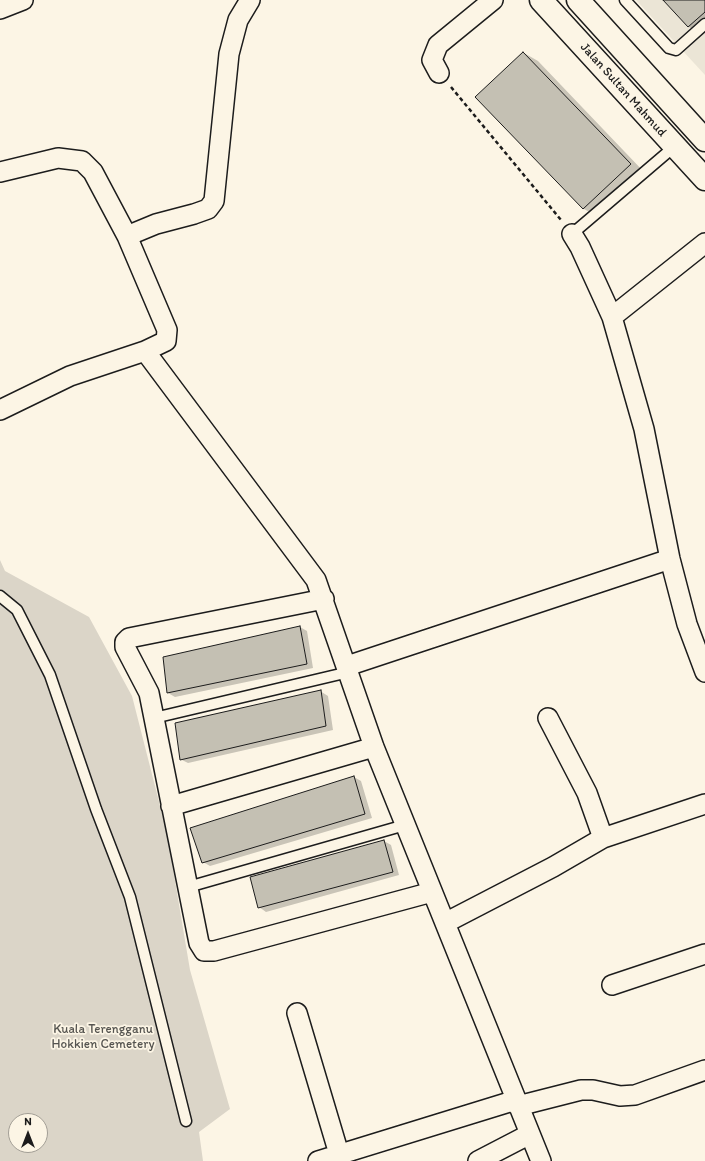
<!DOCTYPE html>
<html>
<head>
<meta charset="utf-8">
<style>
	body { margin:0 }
	#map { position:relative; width:705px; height:1161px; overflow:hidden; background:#fcf5e5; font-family:Itim,sans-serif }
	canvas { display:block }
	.north { position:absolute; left:8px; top:1113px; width:40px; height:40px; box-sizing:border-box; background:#fcf5e5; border:1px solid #a29e95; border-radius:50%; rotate:0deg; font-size:11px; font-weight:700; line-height:16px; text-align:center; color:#1c1c1c }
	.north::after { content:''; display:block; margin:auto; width:14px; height:18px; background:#1c1c1c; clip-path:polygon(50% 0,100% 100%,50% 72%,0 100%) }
</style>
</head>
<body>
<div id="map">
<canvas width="705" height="1161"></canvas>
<div class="north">N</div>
</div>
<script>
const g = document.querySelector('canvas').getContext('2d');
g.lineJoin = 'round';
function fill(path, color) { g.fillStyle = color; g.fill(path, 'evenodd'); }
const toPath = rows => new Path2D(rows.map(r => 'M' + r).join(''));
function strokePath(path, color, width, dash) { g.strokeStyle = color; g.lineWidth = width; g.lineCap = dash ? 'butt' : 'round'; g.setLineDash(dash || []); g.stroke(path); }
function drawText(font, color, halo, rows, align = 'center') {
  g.font = font + ' Itim,sans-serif'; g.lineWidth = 3.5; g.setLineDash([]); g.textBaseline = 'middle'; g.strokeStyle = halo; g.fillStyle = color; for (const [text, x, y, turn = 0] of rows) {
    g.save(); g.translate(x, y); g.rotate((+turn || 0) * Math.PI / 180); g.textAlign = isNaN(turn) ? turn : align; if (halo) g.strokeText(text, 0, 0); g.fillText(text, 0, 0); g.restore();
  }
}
fill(toPath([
	[636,0,705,0,705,75]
]), '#ebe5d6');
fill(toPath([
	[0,560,5,571,89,617,132,696,167,833,190,970,230,1109,199,1132,203,1161,0,1161],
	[16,1121,40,1121,40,1145,16,1145]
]), '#dbd5c8');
fill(toPath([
	[664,0,705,0,705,28,700,33,689,27],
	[524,53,538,61,645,173,598,217,584,209,477,97],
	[300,627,307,631,313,668,175,697,168,693],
	[320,691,328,696,333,730,188,763,180,759],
	[354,777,361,781,372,818,210,866,203,862],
	[384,841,391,845,399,875,266,912,259,907]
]), '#0003');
const building = toPath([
	[663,0,705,0,705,12,688,27,663,0],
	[523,52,631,164,583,209,475,97,523,52],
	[300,626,307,664,167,693,163,657,300,626],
	[321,690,326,726,180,760,175,723,321,690],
	[354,776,365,814,202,863,190,828,354,776],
	[384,840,393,872,258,908,250,877,384,840]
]);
fill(building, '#c4c0b3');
strokePath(building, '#1c1c1c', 1);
const service = toPath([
	[625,0,669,48,676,50,705,24],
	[572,234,675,146],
	[0,596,17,610,50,675,96,809,130,897,186,1121],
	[154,718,349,672],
	[188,887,405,825]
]);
const minor = toPath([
	[0,9,23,0],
	[439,73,432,60,438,45,493,0],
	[0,172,58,158,82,161,93,172,127,236,167,330,166,341,145,351,70,376,0,410],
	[572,234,580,247,612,317,644,429,670,559,687,624,705,672],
	[127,236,156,224,194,214,208,209,214,201,229,54,238,20,250,0],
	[612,317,705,243],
	[145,351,316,580,374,747,541,1161],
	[324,599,129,638,125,642,125,647,149,693,199,943,204,951,214,951,432,892],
	[347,666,670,559],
	[548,718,587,793,603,838],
	[171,806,374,747],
	[445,923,553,867,603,838,705,804],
	[612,985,705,954],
	[297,1013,339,1154],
	[518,1106,581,1090,593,1090,620,1096,635,1095,705,1070],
	[318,1161,516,1100],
	[478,1161,530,1134]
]);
const primary = toPath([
	[541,0,705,179],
	[578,0,705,140]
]);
strokePath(service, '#1c1c1c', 13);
strokePath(minor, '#1c1c1c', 22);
strokePath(primary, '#1c1c1c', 25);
strokePath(toPath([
	[451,87,561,220]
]), '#1c1c1c', 2.5, [4, 3]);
strokePath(service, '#fcf5e5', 10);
strokePath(minor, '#fcf5e5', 19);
strokePath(primary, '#fcf5e5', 22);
drawText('13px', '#1c1c1c', '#fcf5e5', [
	["Jalan Sultan Mahmud",623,90,48]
]);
drawText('13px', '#555450', '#fcf5e5', [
	["Kuala Terengganu",103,1030],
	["Hokkien Cemetery",103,1045]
]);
</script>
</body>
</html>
